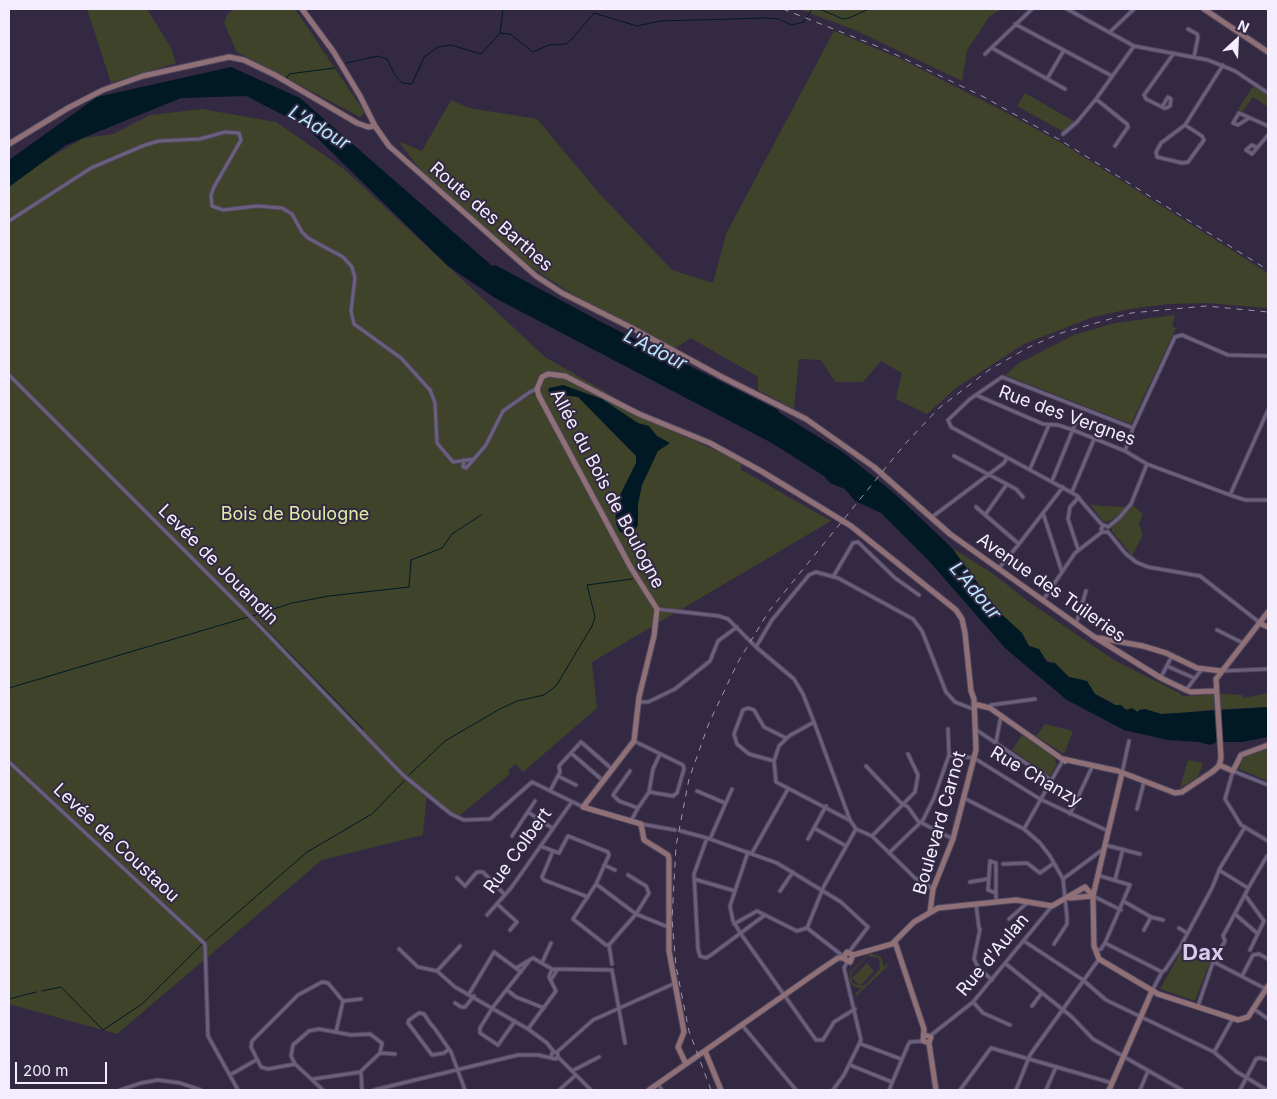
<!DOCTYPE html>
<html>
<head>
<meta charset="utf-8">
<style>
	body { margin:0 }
	#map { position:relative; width:1277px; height:1099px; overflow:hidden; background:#342943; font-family:Inter,sans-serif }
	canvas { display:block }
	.frame { position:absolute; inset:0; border:10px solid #f3edff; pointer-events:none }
	.north { position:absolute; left:1212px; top:15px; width:50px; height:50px; -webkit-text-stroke:4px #342943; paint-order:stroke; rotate:25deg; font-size:14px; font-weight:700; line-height:20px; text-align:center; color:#f3edff }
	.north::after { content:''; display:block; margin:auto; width:18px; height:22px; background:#f3edff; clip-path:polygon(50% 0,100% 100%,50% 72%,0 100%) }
	.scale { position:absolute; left:15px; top:1062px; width:92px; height:22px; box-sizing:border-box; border:2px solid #f3edff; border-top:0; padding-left:6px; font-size:15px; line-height:18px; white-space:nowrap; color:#f3edff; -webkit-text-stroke:4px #342943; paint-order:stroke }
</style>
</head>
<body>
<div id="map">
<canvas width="1277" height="1099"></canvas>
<div class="frame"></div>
<div class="north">N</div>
<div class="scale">200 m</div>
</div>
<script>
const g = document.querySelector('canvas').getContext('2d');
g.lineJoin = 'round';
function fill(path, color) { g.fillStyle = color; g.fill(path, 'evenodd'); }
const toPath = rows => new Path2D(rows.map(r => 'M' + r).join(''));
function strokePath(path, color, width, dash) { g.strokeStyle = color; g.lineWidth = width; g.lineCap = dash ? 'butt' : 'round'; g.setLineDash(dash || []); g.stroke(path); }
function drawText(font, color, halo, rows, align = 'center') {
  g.font = font + ' Inter,sans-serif'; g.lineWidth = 4; g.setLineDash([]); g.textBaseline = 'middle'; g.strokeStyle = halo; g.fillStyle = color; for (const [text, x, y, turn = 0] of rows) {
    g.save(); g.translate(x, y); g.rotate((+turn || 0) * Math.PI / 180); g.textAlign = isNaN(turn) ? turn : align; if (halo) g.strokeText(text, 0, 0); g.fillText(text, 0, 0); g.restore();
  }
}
fill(toPath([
	[87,9,147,9,171,48,176,63,111,83],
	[234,9,295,9,365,113,360,117,237,52,224,23,227,15],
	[804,9,1002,9,990,16,967,50,962,81,855,30,802,10],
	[834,31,901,59,1007,113,1063,144,1268,273,1268,308,1207,303,1169,304,1130,309,1093,317,1024,344,956,388,927,414,896,399,902,373,881,361,863,382,835,382,821,360,799,359,794,409,758,390,758,377,691,338,674,349,601,313,502,248,419,168,398,141,422,151,451,100,469,108,537,119,598,192,672,270,713,283,726,234],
	[1253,86,1268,95,1268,107,1253,97,1242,112,1238,110],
	[1025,93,1075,122,1064,132,1017,106],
	[202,109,276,122,344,169,545,357,679,434,734,458,742,464,740,469,831,521,592,662,597,708,523,772,515,764,508,771,510,774,459,816,452,813,427,792,423,835,322,860,117,1034,9,1004,9,181,84,138,113,134,150,115],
	[1175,315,1172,326,1176,328,1131,424,1005,375,1019,363,1074,335,1115,323],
	[1090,504,1101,506,1126,507,1118,516,1107,522,1103,521],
	[1133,505,1143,514,1139,524,1143,535,1132,556,1112,531,1112,527],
	[952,548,992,573,1029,602,1114,660,1181,694,1182,696,1222,694,1242,695,1244,698,1268,693,1268,707,1205,710,1174,715,1138,713,1115,705,1110,701,1095,694,1083,680,1069,677,1029,646,1017,629,998,611],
	[1045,724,1073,731,1064,754,1036,736],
	[1022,735,1054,757,1057,764,1050,776,1012,750],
	[1268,748,1268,781,1239,769,1242,760,1247,754],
	[1188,760,1203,763,1198,777,1180,788],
	[1183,952,1201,962,1210,962,1195,1001,1160,989,1180,953],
	[870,953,881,957,884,967,887,964,888,966,856,996,855,995,861,988,855,987,850,982,850,972],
	[868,956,879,958,880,969,865,985,860,986,874,971,867,963,852,978,859,985,856,985,852,982,851,976,852,972]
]), '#3e4329');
fill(toPath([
	[231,67,300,98,499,272,601,325,772,408,844,453,894,493,952,548,998,611,1022,633,1029,646,1039,649,1047,662,1055,663,1069,677,1087,681,1095,694,1115,705,1121,705,1126,710,1132,708,1138,712,1139,710,1145,709,1161,714,1268,707,1268,737,1242,742,1217,742,1210,745,1199,742,1168,740,1124,730,1067,700,1006,649,929,561,881,513,855,501,845,489,830,483,824,476,772,443,495,298,448,266,305,126,246,96,181,98,66,145,9,187,9,160,97,97],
	[563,385,602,399,638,423,649,426,657,436,670,443,658,451,642,485,638,504,638,525,634,532,628,535,620,532,616,524,615,505,636,463,636,456,578,397,552,394,548,391,549,388]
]), '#001925');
strokePath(toPath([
	[814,9,822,10,843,19,849,18,869,9],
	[500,33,503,9],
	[346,63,378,56,387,59,395,75,402,83,412,84,424,57,438,47,451,45,481,54,500,33,510,34,533,52,549,45,566,44,571,40,594,13,637,26,660,21,765,18,779,19,791,25,804,22,812,9],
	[286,80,289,74,334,68],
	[252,616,292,603,329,596,409,587,411,560,442,548,452,534,481,515],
	[248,617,342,714],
	[254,617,363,729],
	[9,688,248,617],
	[409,775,445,741,498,710,517,701,544,695,556,686,592,626,595,617,587,585,632,579],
	[205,941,307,852,372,814,407,778],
	[42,991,61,987,103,1030,142,1004,202,944],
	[9,999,36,992]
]), '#001925', 1);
strokePath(toPath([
	[495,268,601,325,776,412]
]), '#001925', 5.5);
const street = toPath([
	[1067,9,1134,46,1208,60,1235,71,1268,93],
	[1015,24,1112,76],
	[1188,29,1197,34,1198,37,1194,57],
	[1111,31,1134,9],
	[992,48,1065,89],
	[985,54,1032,9],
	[1047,79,1064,50],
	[1096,99,1127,124,1128,127,1115,146],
	[1162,107,1168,97,1171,99,1170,106,1166,108,1164,108,1146,99,1144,95,1174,53],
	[1249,118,1238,125,1233,123,1239,113,1268,126],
	[1185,125,1202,136,1204,140,1188,162,1182,163,1157,157,1156,152,1161,143,1185,125,1223,65],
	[1063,134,1077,122,1096,99,1134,46],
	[1257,148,1252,145,1246,150,1252,154,1268,135],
	[9,221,91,168,145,145,159,141,200,139,225,132,239,133,241,140,214,187,211,195,212,206,223,210,257,206,282,208,292,214,302,232,308,238,343,257,352,267,355,278,351,311,354,324,401,358,430,390,435,403,437,443,453,462,474,459,486,445,503,411,530,392,537,389],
	[9,375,245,611,403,775,451,814,464,820,490,819,532,782,583,807],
	[976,395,1043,424,1058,425,1073,430,1125,451,1147,464,1230,495,1245,500,1268,500],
	[1125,451,1133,428,1175,337,1182,335,1228,355,1268,356],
	[954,456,1016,489,1023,497],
	[464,460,463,467,466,468,474,459],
	[1030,469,1049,425],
	[1052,481,1078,417],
	[1072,492,1100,425],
	[1230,495,1268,410],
	[976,507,1019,544,999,568],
	[1043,513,1062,572],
	[985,515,1007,484],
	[932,517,1004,463,1007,458],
	[1103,526,1076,495,951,427,948,420,970,399,1002,377,1133,428],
	[1108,527,1119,518,1131,504,1147,464],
	[1108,532,1125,553,1136,562,1148,567,1200,576,1259,622],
	[1108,532,1103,532,1101,529,1104,525,1108,527],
	[1019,544,1063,487],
	[1078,549,1068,519,1070,507,1079,497],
	[833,577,853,543,858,542,895,578,919,595],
	[1043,600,1075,553,1102,532],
	[657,609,719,616,728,619,756,647,794,679,803,694,814,722,850,820,856,829,872,836,915,878,933,889],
	[1076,624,1086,591],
	[1217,630,1243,643],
	[756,647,772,620,809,575,816,572,838,578,913,619,922,631,946,692,955,702,973,709],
	[1167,666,1194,678],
	[1221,671,1268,669],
	[1161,677,1172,656],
	[1186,690,1202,669],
	[639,702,648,702,675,689,710,661,718,641,737,627],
	[990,708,991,705,1035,699],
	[814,722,789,736,779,746,774,761,776,782,849,820],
	[975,729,1051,780],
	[634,741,683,765,684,769,677,793,673,796,649,792,638,808],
	[996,742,1001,716],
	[571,753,600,778],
	[949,755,974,758,1040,799,1108,831],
	[774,761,749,754,737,744,734,734,743,710,748,708,754,710,764,727,786,738],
	[9,762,205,944,208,1036,238,1090],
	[866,766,900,802,908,807,918,821,953,839],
	[630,771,613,795,619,801,638,808,631,821],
	[1122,773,1129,741],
	[558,776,576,785],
	[1268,785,1233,771,1225,799,1241,825,1268,841],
	[550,791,560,772,559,766,581,742,612,769],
	[697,791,725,803],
	[649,792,653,769,660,754],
	[964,798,1024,829,1040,843,1050,856,1063,879,1067,917,1067,924,1054,944],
	[1137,809,1144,782],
	[528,812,552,828],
	[1070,814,1093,765],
	[641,824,675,830],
	[814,828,846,846],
	[1024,829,1063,760],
	[681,831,707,838,777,863,841,902,868,927,849,952],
	[512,836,535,801],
	[872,836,915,792,918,775,908,754],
	[707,838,694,874,698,949,700,956,706,958,711,955,765,915],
	[710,839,732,789],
	[808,839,826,806],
	[1105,845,1140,854],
	[540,846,559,853,568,836,608,852,609,855,596,884,573,919,606,945,609,945],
	[553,851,542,877,544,880,588,897],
	[748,852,730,906,733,921,741,934,816,1040,823,1040,834,1022,855,1009],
	[752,853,788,789],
	[889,853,923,820,934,798,949,755,948,729],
	[1003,864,1027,863,1040,873,1054,863],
	[604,865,615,870],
	[1219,870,1248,888],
	[457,878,465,886,477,872,483,872,505,895],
	[694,879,735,891],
	[1063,879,1102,850],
	[1115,880,1123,849],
	[970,882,988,879],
	[596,884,636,914,668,927],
	[780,891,793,872],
	[996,893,988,890,990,861,996,863,996,901],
	[1245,895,1264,921],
	[1093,896,1121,910],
	[1125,902,1151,917,1163,920],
	[497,904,517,922,510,930],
	[976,904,979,928],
	[1235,914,1258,934],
	[487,915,511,888,571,803],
	[1009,919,1027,903],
	[734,924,757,911,797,931,807,928],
	[807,928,824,886,856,829],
	[807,928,843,956],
	[1179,928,1187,933],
	[980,929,974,959,978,967,992,980],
	[1144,930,1151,917],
	[1024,941,1083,980,1106,1000,1214,1052,1237,1072,1267,1090],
	[1105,943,1162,972],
	[399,949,418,967,437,971,455,987,528,1029,547,1043,554,1052],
	[1250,950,1264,921],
	[1095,951,1101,949,1105,943,1130,885,1097,875],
	[1214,962,1266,989],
	[542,963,551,943],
	[612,964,609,945,636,914,649,893,646,886,628,875],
	[1006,964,1072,1017,1093,1039,1182,1090],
	[516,968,533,958,552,969,612,970,625,1043],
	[437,971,460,946],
	[1242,976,1253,955,1259,954,1268,959],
	[551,980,557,970],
	[507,990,516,997,544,1008],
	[1152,991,1162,972,1165,970,1179,949,1212,888,1220,868,1245,827],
	[469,994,494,952,521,972],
	[973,1002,983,1013,1010,1025],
	[455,1003,461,1007,465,1007,474,996],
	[1032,1006,1041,994],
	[1198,1006,1212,965,1225,941,1223,936,1250,885,1267,856,1268,857],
	[1254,1009,1268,1019],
	[515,1021,498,1045,480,1033,480,1028,493,1007,529,961],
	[742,1025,796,1090],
	[528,1029,556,991,549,977,552,969],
	[336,1032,343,1001,361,999],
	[930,1036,973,1002,1052,906],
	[861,1044,901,1059],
	[449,1049,444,1053,432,1055,408,1023,409,1020,419,1013,424,1014,430,1023,435,1029,449,1049,451,1052,465,1090],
	[1214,1052,1233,1018],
	[551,1057,552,1053,557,1052,593,1020,673,984],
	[558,1057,591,1090],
	[295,1064,268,1069,261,1067,251,1047,252,1041,298,995,322,982,328,983,343,1001],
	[850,1065,892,1082],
	[361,1071,380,1053],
	[572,1071,599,1057],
	[230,1075,256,1060],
	[313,1079,361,1072,362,1090],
	[658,1084,662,1090],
	[120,1090,141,1083,158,1080,180,1083,201,1090],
	[323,1090,295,1064,291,1056,293,1045,309,1031,319,1029,351,1035,370,1034,382,1043,380,1053,395,1054],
	[374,1090,518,1055,538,1055,556,1059,558,1056,557,1052],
	[559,1090,576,1075],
	[833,1090,844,1075,861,1040,844,968,847,962],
	[889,1090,908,1045,910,1042,923,1041],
	[960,1090,991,1048,1112,1083],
	[1016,1090,1030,1055,1099,959],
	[1046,1090,1056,1067],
	[1140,1090,1148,1071],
	[1240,1090,1256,1059,1260,1058,1268,1060]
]);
const secondary = toPath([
	[302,9,333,51,360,96],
	[1204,9,1268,52],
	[359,94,375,126,389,146,536,276,562,293,632,328,722,377,806,419,874,467,950,534,1093,636,1161,678,1186,690,1191,692,1215,691],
	[9,144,68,108,103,90,143,76,229,57,244,60,275,75,357,123,368,127,375,126],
	[1259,623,1268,627],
	[1099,638,1143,646,1166,653,1197,668,1221,671],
	[974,704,990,708,1065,761],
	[1063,759,1118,771,1175,793,1182,792,1212,772,1219,766,1221,758,1216,679,1268,612],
	[1219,765,1233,771,1241,755,1268,745],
	[1122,773,1093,896,1094,946,1099,959,1158,994,1238,1020,1248,1017,1268,986],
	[1070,898,1093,896],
	[895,942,924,1029,923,1041,929,1043],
	[853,955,892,944,914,922,938,908,1016,900,1052,906,1085,887,1093,896],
	[843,958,850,962,853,955],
	[843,958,847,952,853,955],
	[925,1035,931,1037,929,1043],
	[929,1043,936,1090],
	[705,1051,721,1090],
	[686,1064,678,1047,684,1032,669,951,669,859,668,855,644,840,641,824,583,807,634,741,639,697,654,636,657,609,631,568,539,396,537,389,542,377,548,374,565,376,639,414,710,443,761,471,851,526,956,610,962,619,965,633,971,691,974,699,976,750,953,839,933,889,930,912],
	[649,1090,820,970,838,958,843,958],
	[1109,1090,1152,991]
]);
strokePath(street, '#50465c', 5);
strokePath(secondary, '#50465c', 7);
strokePath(street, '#6a5f7d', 3);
strokePath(secondary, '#8e7076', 5);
strokePath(toPath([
	[783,9,884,49,984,97,1060,140,1268,270],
	[711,1090,689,1031,676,966,672,919,676,846,689,779,709,723,738,662,769,611,905,444,939,408,989,370,1029,347,1061,333,1131,313,1206,306,1268,312]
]), '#9f97ad', 1, [6, 6]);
drawText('18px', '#f3edff', '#342943', [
	["Route des Barthes",491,217,41],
	["Rue des Vergnes",1067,416,20],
	["Allée du Bois de Boulogne",607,489,62],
	["Levée de Jouandin",218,565,45],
	["Avenue des Tuileries",1051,588,35],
	["Rue Chanzy",1036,777,30],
	["Boulevard Carnot",940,823,-74],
	["Levée de Coustaou",116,843,43],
	["Rue Colbert",518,851,-54],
	["Rue d'Aulan",993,955,-50]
]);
drawText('18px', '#ddeda2', '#342943', [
	["Bois de Boulogne",295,515]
]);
drawText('italic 19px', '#b6e7fe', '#342943', [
	["L'Adour",319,128,31],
	["L'Adour",655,350,27],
	["L'Adour",975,591,50]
]);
drawText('bold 22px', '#d7caec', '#342943', [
	["Dax",1203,953]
]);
</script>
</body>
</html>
